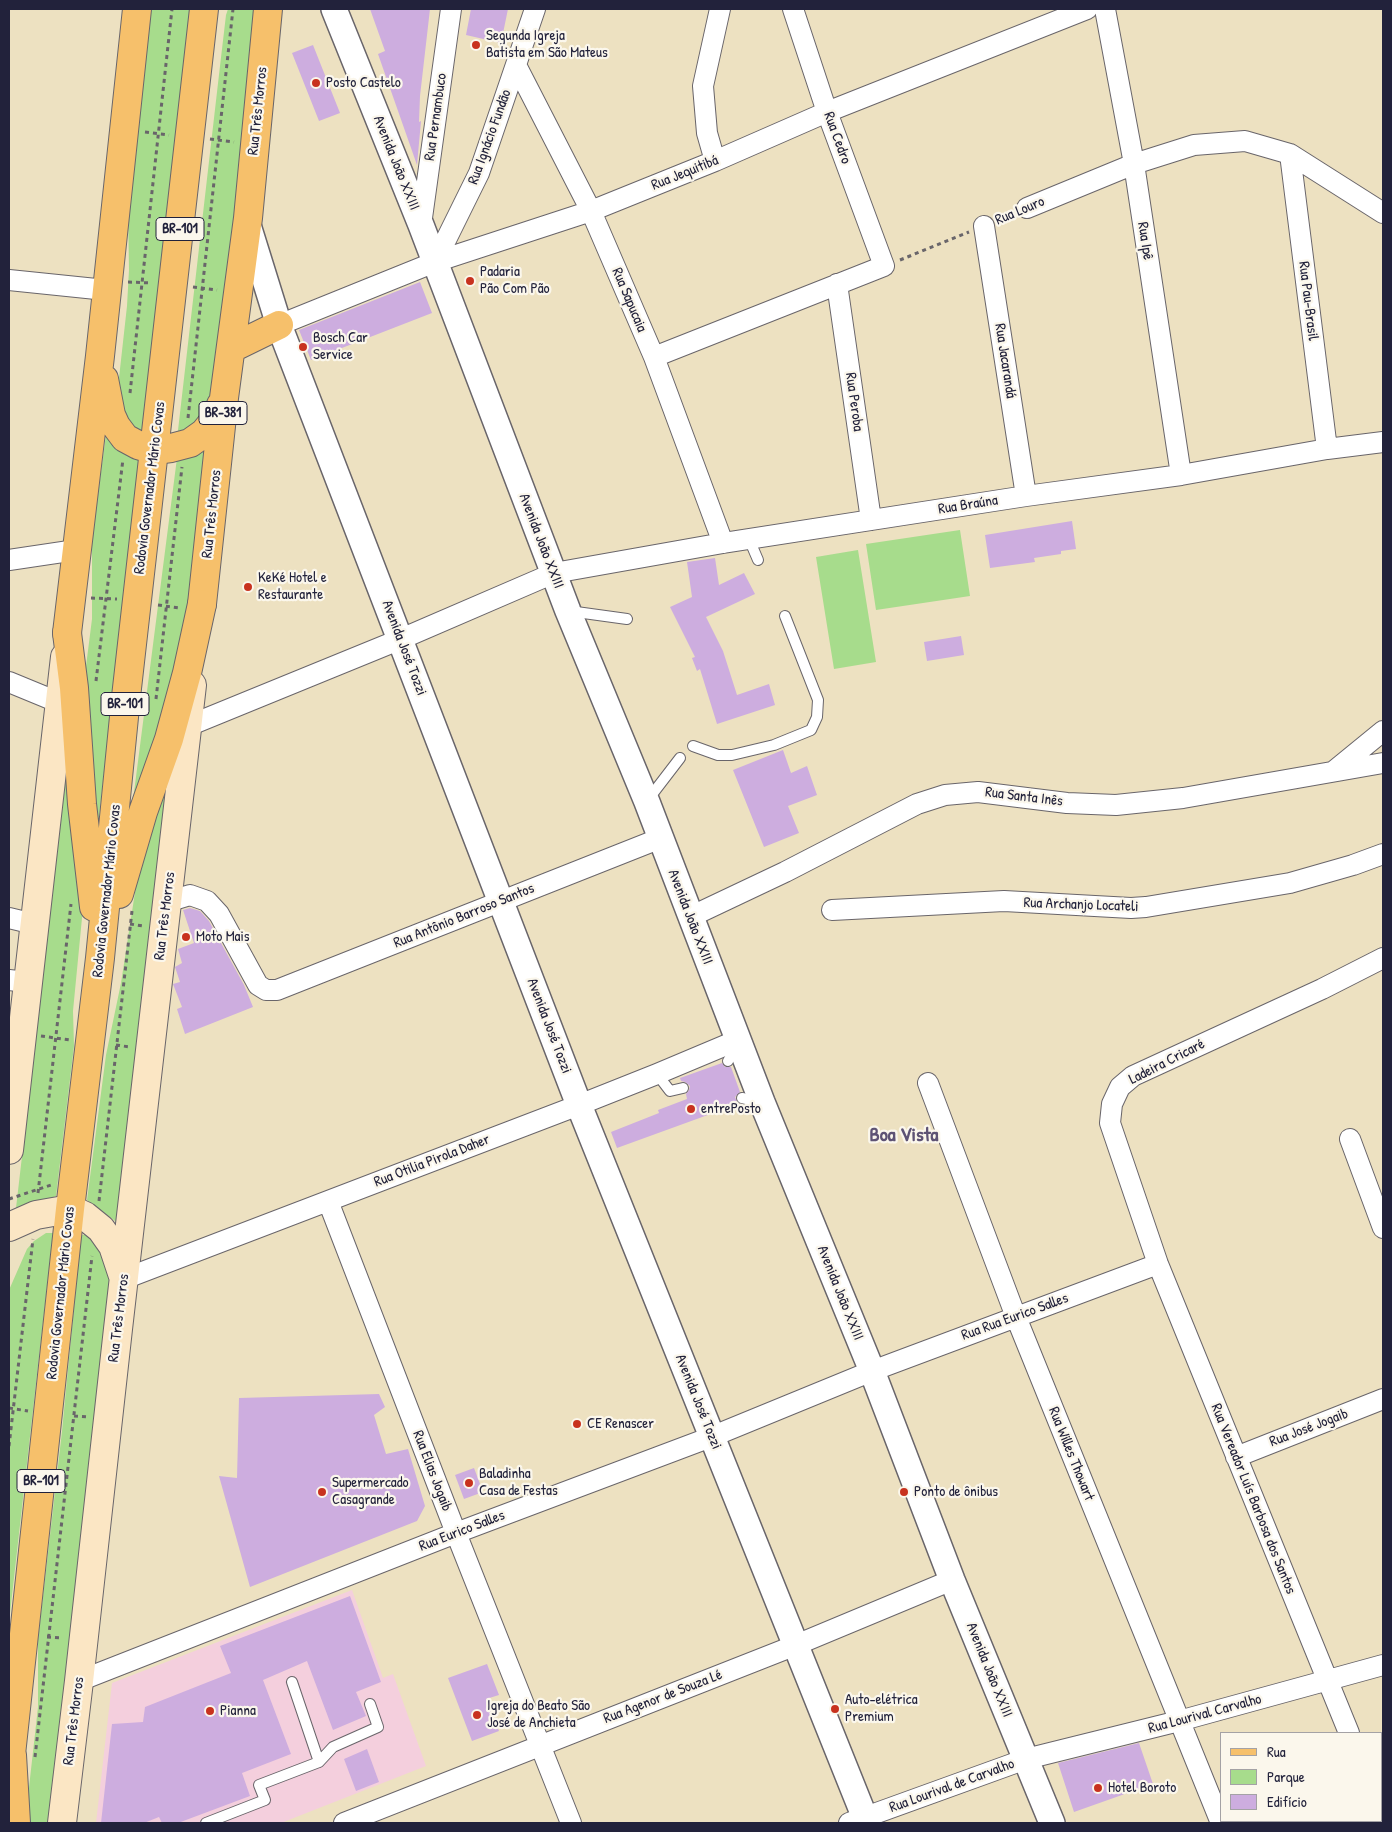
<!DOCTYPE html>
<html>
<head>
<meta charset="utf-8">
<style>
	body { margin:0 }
	#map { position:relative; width:1392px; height:1832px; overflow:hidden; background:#ede1c1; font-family:"Patrick Hand",sans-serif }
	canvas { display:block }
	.frame { position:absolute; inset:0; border:10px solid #22223b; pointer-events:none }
	.legend { position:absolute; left:1220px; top:1732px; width:162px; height:90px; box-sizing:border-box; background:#fbf7ec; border:1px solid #a4a2a5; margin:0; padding:6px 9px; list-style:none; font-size:15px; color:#22223b }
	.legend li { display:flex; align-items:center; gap:10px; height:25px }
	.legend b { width:25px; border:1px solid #a4a2a5 }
</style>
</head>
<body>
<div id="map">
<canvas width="1392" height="1832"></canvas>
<div class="frame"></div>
<ul class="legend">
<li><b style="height:6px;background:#f6c06b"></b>Rua</li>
<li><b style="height:14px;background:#a7dc8c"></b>Parque</li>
<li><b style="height:14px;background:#cdaddf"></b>Edifício</li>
</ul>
</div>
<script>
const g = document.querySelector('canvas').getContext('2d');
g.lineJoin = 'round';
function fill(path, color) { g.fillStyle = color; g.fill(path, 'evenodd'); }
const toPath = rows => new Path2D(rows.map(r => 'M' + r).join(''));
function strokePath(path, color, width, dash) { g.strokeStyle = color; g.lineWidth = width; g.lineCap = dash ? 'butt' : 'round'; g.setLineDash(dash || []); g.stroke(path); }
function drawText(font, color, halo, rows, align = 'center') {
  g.font = font + ' "Patrick Hand",sans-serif'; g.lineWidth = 4.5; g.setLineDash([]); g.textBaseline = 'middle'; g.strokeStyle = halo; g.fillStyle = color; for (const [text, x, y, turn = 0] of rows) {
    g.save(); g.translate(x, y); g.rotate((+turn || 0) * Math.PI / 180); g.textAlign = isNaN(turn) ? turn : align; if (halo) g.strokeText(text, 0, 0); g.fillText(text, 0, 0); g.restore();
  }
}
fill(toPath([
	[352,1590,383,1678,393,1674,426,1766,281,1823,96,1823,112,1683]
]), '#f4cfdd');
fill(toPath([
	[151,9,190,9,142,435,125,423,117,396,127,306,129,270,128,208],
	[228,9,264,9,214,410,177,439,220,66,226,15],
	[107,427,141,454,94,859,84,682,92,619,92,540],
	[215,441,182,659,128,839,177,458],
	[960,530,970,596,876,610,866,544],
	[858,550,876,662,834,669,816,557],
	[183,722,124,1232,114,1220,87,1200,106,1055,121,983,144,834],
	[71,734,85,887,73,1011,74,1046,56,1196,20,1209,16,1208],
	[46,1233,53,1233,9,1622,9,1290,27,1249,34,1241],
	[81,1235,86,1235,93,1239,111,1266,102,1373,56,1823,25,1823,38,1707,38,1640,62,1431]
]), '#a7dc8c');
fill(toPath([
	[370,9,430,9,420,96,419,122,421,121,417,165,378,54,385,51],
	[471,9,508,9,501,43,466,35],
	[313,45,340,113,319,121,292,53],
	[420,282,432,313,311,360,299,330],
	[1072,521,1076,549,1061,551,1061,554,1034,558,1035,562,990,568,985,535],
	[715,558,719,585,744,573,755,594,706,617,723,651,737,695,769,684,775,705,717,724,700,669,697,671,692,658,695,657,670,607,692,597,687,562],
	[961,636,964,655,927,661,924,642],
	[783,750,791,773,807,766,817,795,788,806,799,833,764,847,733,770],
	[190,908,200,911,209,921,244,985,253,1007,185,1034,177,1009,182,1007,173,984,180,982,175,967,182,963,178,949,194,943,183,910],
	[722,1063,725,1067,731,1067,740,1092,735,1097,738,1104,617,1148,611,1132,659,1113,658,1110,687,1099,686,1094,689,1090,690,1086,685,1082,681,1081,680,1078],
	[379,1394,385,1407,374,1415,386,1454,408,1449,425,1506,417,1521,250,1587,219,1476,237,1478,239,1398],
	[474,1468,483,1492,464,1499,455,1475],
	[350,1596,381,1682,356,1692,366,1716,333,1730,307,1661,263,1680,291,1754,242,1773,250,1796,178,1823,162,1823,159,1817,144,1823,101,1823,112,1724,143,1722,145,1707,231,1673,220,1646],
	[487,1664,499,1695,486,1699,499,1731,472,1741,448,1678],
	[1139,1743,1153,1784,1074,1812,1058,1763],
	[367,1749,379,1782,356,1791,344,1759]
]), '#cdaddf');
const service = toPath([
	[749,539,758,560],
	[569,611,627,619],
	[693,746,718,755,732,755,774,745,811,730,817,717,818,700,785,616],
	[647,801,680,758],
	[728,1061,737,1046],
	[657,1074,670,1091,683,1088],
	[742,1098,760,1102],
	[292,1682,319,1762],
	[206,1823,265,1800,259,1785,319,1762,333,1747,378,1727,370,1704]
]);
const minor = toPath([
	[1105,9,1134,164,1181,475],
	[516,65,591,211,654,357,723,543],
	[1290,154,1327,449],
	[715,161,707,133,703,86,720,9],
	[1027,208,1134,164,1194,145,1245,141,1290,154,1383,213],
	[421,225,451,9],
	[984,226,1026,496],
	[435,262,479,173,535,9],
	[9,280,106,290],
	[837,284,871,520],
	[279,325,435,262,591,211,715,161,827,112,1087,9],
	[654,357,884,266,827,112,793,9],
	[9,560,76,550],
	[9,682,60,703],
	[188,726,401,639,554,573,723,543,1026,496,1181,475,1327,449,1383,442],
	[1334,771,1383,731],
	[167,902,190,895,207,901,219,914,258,985,266,990,277,990,661,838],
	[832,910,1004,901,1131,908,1146,907,1290,883,1353,865,1383,854],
	[690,917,785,872,917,804,945,795,978,792,1067,803,1116,805,1183,798,1383,763],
	[9,918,34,924],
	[9,980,27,982],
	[928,1083,1016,1317,1221,1823],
	[1350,1139,1383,1228],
	[328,1201,456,1533,571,1823],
	[124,1279,579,1105,657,1074,738,1040],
	[1236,1457,1383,1399],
	[79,1681,456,1533,711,1437,872,1371,1158,1264],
	[1349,1733,1158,1264,1110,1123,1112,1104,1120,1087,1133,1076,1322,989,1383,958],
	[1381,1809,1383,1815],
	[344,1823,796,1645,952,1580],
	[849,1823,1026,1759,1179,1721,1383,1665]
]);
const tertiary = toPath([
	[334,9,421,225,568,611,647,802,762,1102,872,1371,952,1580,1052,1823],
	[247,222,279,325,579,1105,867,1823]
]);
const secondary = toPath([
	[9,1150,65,657],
	[9,1227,36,1215,70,1209,85,1216,101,1229,113,1246,123,1276],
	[62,1823,79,1681,118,1329,192,685]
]);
const primary = toPath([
	[232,348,279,325],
	[104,379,111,415,116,426,125,438,138,445,155,450,171,448,190,443,204,433,216,418,221,405],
	[202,604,224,398,248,218,268,9],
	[67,633,100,356,137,9]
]);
const trunk = toPath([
	[67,633,74,688,82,804,94,907],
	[119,894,143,812,169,739,187,673,202,604],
	[12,1755,16,1823],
	[9,1773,70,1209,100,958,126,697,204,9]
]);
strokePath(service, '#69656a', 12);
strokePath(minor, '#69656a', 22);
strokePath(tertiary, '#69656a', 28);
strokePath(secondary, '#69656a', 30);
strokePath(primary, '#69656a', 30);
strokePath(trunk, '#69656a', 30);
strokePath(toPath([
	[145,132,169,135],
	[210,139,234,142],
	[1000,219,1013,214],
	[900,260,969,232],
	[128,282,152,283],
	[193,287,217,290],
	[130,393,172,9],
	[188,418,233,9],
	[91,598,117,599],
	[158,605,179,608],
	[96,681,123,459],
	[156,699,182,467],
	[130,924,143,926],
	[41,1036,70,1040],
	[116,1045,130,1047],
	[38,1193,71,904],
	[9,1199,51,1185],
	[99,1201,132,911],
	[9,1408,28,1411],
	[74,1416,88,1417],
	[9,1446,33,1239],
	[47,1637,63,1638],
	[35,1757,92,1256]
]), '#69656a', 3, [4, 4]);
strokePath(service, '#fff', 10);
strokePath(minor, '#fff', 20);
strokePath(tertiary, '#fff', 25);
strokePath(secondary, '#fbe6c4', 28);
strokePath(primary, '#f6c06b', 28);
strokePath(trunk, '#f6c06b', 28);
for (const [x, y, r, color] of [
	[476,45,5,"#c8321e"],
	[316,83,5,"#c8321e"],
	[470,281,5,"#c8321e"],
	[303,347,5,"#c8321e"],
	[248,587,5,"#c8321e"],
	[186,937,5,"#c8321e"],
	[691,1109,5,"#c8321e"],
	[577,1424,5,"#c8321e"],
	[469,1483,5,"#c8321e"],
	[322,1492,5,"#c8321e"],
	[904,1492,5,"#c8321e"],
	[835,1709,5,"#c8321e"],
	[210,1711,5,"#c8321e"],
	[477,1715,5,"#c8321e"],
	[1098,1788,5,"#c8321e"]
]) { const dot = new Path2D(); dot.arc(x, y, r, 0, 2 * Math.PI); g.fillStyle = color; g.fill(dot); strokePath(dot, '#fbf7ec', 2); }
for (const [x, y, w] of [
	[180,229,48],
	[223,413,48],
	[125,704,48],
	[41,1481,48]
]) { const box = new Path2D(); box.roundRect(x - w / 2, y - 11.5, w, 23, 4); g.fillStyle = '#fbf7ec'; g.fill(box); strokePath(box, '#22223b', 1); }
drawText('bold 14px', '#22223b', null, [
	["BR-101",180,229],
	["BR-381",223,413],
	["BR-101",125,704],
	["BR-101",41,1481]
]);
drawText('15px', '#22223b', '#fbf7ec', [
	["Segunda Igreja",486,36],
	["Batista em São Mateus",486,53],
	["Posto Castelo",326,83],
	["Padaria",480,272],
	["Pão Com Pão",480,289],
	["Bosch Car",313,338],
	["Service",313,355],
	["KeKé Hotel e",258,578],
	["Restaurante",258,595],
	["Moto Mais",196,937],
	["entrePosto",701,1109],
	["CE Renascer",587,1424],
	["Baladinha",479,1474],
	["Casa de Festas",479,1491],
	["Supermercado",332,1483],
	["Casagrande",332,1500],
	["Ponto de ônibus",914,1492],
	["Auto-elétrica",845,1700],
	["Premium",845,1717],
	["Igreja do Beato São",487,1706],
	["José de Anchieta",487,1723],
	["Pianna",220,1711],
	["Hotel Boroto",1108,1788]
], 'left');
drawText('15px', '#22223b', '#fbf7ec', [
	["Rua Três Morros",258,111,-84],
	["Rua Pernambuco",436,117,-82],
	["Rua Ignácio Fundão",490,137,-70],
	["Rua Cedro",837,138,70],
	["Avenida João XXIII",396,163,68],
	["Rua Jequitibá",685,173,-22],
	["Rua Louro",1020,211,-23],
	["Rua Ipê",1145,241,81],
	["Rua Sapucaia",629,300,67],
	["Rua Pau-Brasil",1308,301,83],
	["Rua Jacarandá",1005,361,81],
	["Rua Peroba",854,402,82],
	["Rodovia Governador Mário Covas",150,488,-83],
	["Rua Braúna",968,505,-9],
	["Rua Três Morros",212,514,-84],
	["Avenida João XXIII",541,541,69],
	["Avenida José Tozzi",404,648,69],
	["Rua Santa Inês",1024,797,7],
	["Rodovia Governador Mário Covas",107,891,-84],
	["Rua Archanjo Locateli",1081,905,2],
	["Rua Três Morros",165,916,-83],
	["Rua Antônio Barroso Santos",464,916,-22],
	["Avenida João XXIII",690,917,69],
	["Avenida José Tozzi",549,1026,69],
	["Ladeira Cricaré",1167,1062,-27],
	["Rua Otilia Pirola Daher",432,1161,-21],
	["Rodovia Governador Mário Covas",61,1293,-84],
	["Avenida João XXIII",840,1293,68],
	["Rua Rua Eurico Salles",1015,1317,-20],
	["Rua Três Morros",119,1318,-83],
	["Avenida José Tozzi",698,1402,68],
	["Rua José Jogaib",1309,1428,-21],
	["Rua Willes Thowart",1071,1454,68],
	["Rua Elias Jogaib",432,1471,69],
	["Rua Vereador Luís Barbosa dos Santos",1253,1499,68],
	["Rua Eurico Salles",462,1531,-21],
	["Avenida João XXIII",989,1670,68],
	["Rua Agenor de Souza Lé",663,1697,-21],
	["Rua Lourival Carvalho",1205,1714,-15],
	["Rua Três Morros",74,1721,-83],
	["Rua Lourival de Carvalho",952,1786,-20]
]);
drawText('bold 20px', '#5e5374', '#fbf7ec', [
	["Boa Vista",904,1136]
]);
</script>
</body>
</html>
